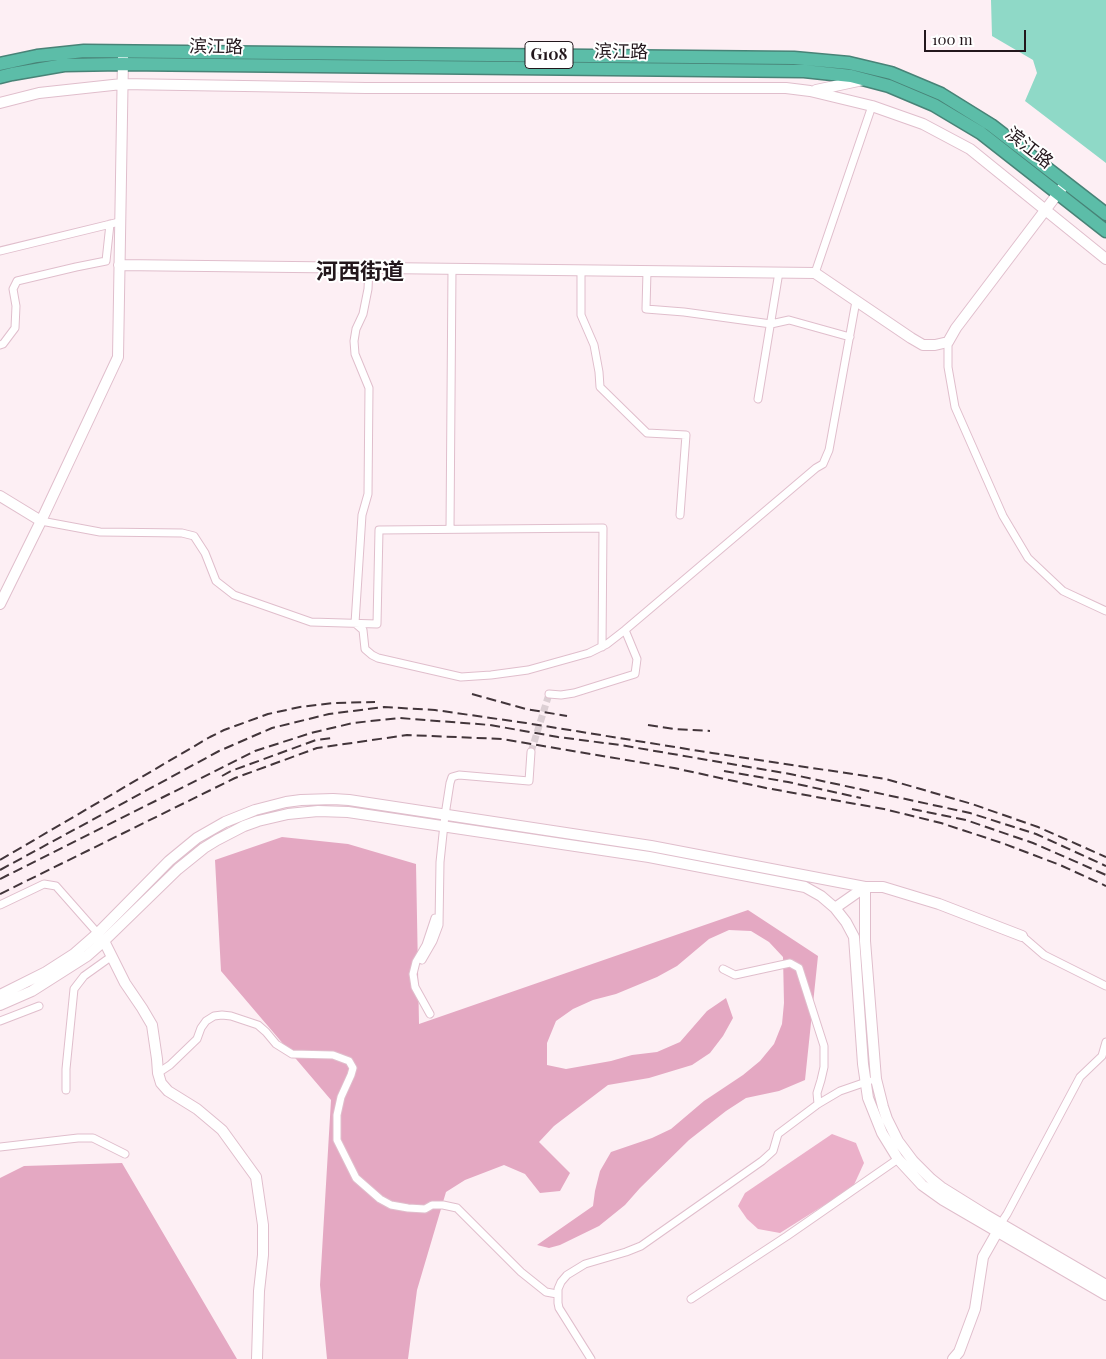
<!DOCTYPE html>
<html>
<head>
<meta charset="utf-8">
<style>
	body { margin:0 }
	#map { position:relative; width:1106px; height:1359px; overflow:hidden; background:#fdeff4; font-family:"Playfair Display",serif }
	canvas { display:block }
	.scale { position:absolute; left:924px; top:30px; width:102px; height:22px; box-sizing:border-box; border:2px solid #23171c; border-top:0; padding-left:6px; font-size:15px; line-height:18px; white-space:nowrap; color:#23171c; -webkit-text-stroke:4px #fff; paint-order:stroke }
</style>
</head>
<body>
<div id="map">
<canvas width="1106" height="1359"></canvas>
<div class="scale">100 m</div>
</div>
<script>
const g = document.querySelector('canvas').getContext('2d');
g.lineJoin = 'round';
function fill(path, color) { g.fillStyle = color; g.fill(path, 'evenodd'); }
const toPath = rows => new Path2D(rows.map(r => 'M' + r).join(''));
function strokePath(path, color, width, dash) { g.strokeStyle = color; g.lineWidth = width; g.lineCap = dash ? 'butt' : 'round'; g.setLineDash(dash || []); g.stroke(path); }
function drawText(font, color, halo, rows, align = 'center') {
  g.font = font + ' "Playfair Display","Noto Sans SC",serif'; g.lineWidth = 4; g.setLineDash([]); g.textBaseline = 'middle'; g.strokeStyle = halo; g.fillStyle = color; for (const [text, x, y, turn = 0] of rows) {
    g.save(); g.translate(x, y); g.rotate((+turn || 0) * Math.PI / 180); g.textAlign = isNaN(turn) ? turn : align; if (halo) g.strokeText(text, 0, 0); g.fillText(text, 0, 0); g.restore();
  }
}
fill(toPath([
	[832,1134,856,1143,864,1163,853,1187,780,1233,758,1229,747,1219,738,1206,745,1193]
]), '#ebb0c9');
fill(toPath([
	[282,837,348,844,416,864,419,1024,748,910,818,956,805,1080,779,1091,746,1098,726,1111,689,1140,640,1188,625,1205,599,1226,560,1245,549,1248,537,1245,593,1206,595,1191,600,1171,611,1152,652,1138,671,1129,704,1101,743,1075,760,1061,774,1044,782,1024,784,1003,783,957,769,942,751,931,729,930,709,939,677,966,657,977,616,994,593,1000,573,1009,556,1021,547,1043,547,1065,566,1069,611,1061,632,1055,657,1052,680,1042,707,1011,726,998,733,1018,723,1036,710,1053,692,1065,649,1078,608,1085,554,1126,539,1142,570,1173,560,1191,540,1193,525,1174,504,1165,465,1180,446,1192,417,1290,408,1359,327,1359,320,1285,331,1100,221,971,215,860],
	[122,1163,237,1359,0,1359,0,1178,24,1166]
]), '#e4a8c2');
fill(toPath([
	[991,0,1106,0,1106,163,1025,101,1037,73,1033,60,992,36]
]), '#8fd9c7');
strokePath(toPath([
	[531,752,549,694]
]), '#dccfd4', 7, [7, 3.5]);
const street = toPath([
	[0,251,119,222],
	[581,270,581,315,594,345,599,372,600,387,647,433,686,435,680,515],
	[647,271,646,309,684,312,771,324,789,320,850,337],
	[815,273,872,106],
	[948,342,948,367,955,407,1003,516,1028,558,1063,591,1106,611],
	[0,345,3,344,15,328,16,306,13,289,17,281,76,267,106,261,110,224],
	[758,399,779,272],
	[41,521,100,532,182,533,194,536,205,553,216,581,234,595,311,622,377,624,379,530,603,528,602,647],
	[450,529,452,269],
	[355,623,363,630,365,649,372,655,378,658,461,677,491,675,528,670,589,653,607,644,625,630,816,468,823,464,829,450,856,301],
	[355,623,362,515,368,494,369,388,355,354,354,341,356,329,363,314,368,289,369,267],
	[549,694,561,695,574,693,635,674,637,659,625,630],
	[0,905,44,884,56,886,101,937],
	[1022,936,1044,955,1106,986],
	[422,960,433,941,439,925,440,862,445,815,450,783,452,777,459,775,529,781,531,752],
	[723,969,735,975,790,963,799,968,824,1046,824,1067,821,1080,817,1093,818,1104],
	[430,1014,415,987,413,974,416,962,426,945,435,918],
	[0,1021,39,1006],
	[158,1073,170,1065,197,1039,201,1028,206,1021,214,1016,222,1015,231,1016,258,1025,266,1032,276,1044,292,1054,333,1055,349,1061,353,1068,351,1075,341,1097,337,1115,337,1140,356,1178,380,1199,391,1205,408,1208,425,1209,432,1205,443,1205,457,1208,521,1272,546,1292,557,1294],
	[66,1090,66,1069,74,989,84,976,112,956],
	[0,1147,78,1138,93,1138,125,1154],
	[1001,1223,1007,1214,1080,1077,1102,1056,1106,1042],
	[691,1299,787,1236,898,1159],
	[591,1359,559,1308,558,1303,558,1289,561,1282,567,1275,585,1264,626,1252,641,1246,762,1161,773,1151,778,1134,818,1104,840,1091,869,1081]
]);
const secondary = toPath([
	[816,90,863,80],
	[0,103,39,93,122,84,366,88,786,88,810,91,872,106,923,124,970,149,1106,259],
	[119,265,815,273,911,338,923,345,935,345,948,342,956,328,1062,188],
	[0,496,41,521,118,357,123,57],
	[0,604,41,521],
	[835,908,865,887,883,887,939,904,1022,936],
	[104,941,125,983,142,1008,152,1025,157,1059,158,1073,161,1083,168,1091,197,1109,222,1130,256,1177,263,1225,263,1255,259,1291,257,1359],
	[0,995,46,972,74,954,98,933,169,861,197,838,225,822,255,810,286,802,301,800,333,799,349,800,651,846,865,887,865,941,876,1079,883,1107,887,1119,898,1141,913,1161,931,1179,941,1187,986,1215,1106,1285],
	[0,1005,32,991,87,956,104,941,178,869,204,848,217,840,244,826,258,821,288,814,318,811,348,812,649,857,805,887,821,896,835,908,846,922,854,937,863,1064,868,1098,882,1133,898,1159,922,1185,943,1200,1106,1295],
	[953,1359,959,1352,975,1309,983,1257,1000,1227]
]);
const highway = toPath([
	[0,64,37,56,84,51,794,58,849,63,891,73,941,94,991,125,1106,214],
	[0,77,12,74,64,65,122,64,804,71,851,76,889,86,934,105,981,133,1106,231]
]);
strokePath(street, '#e0becc', 9);
strokePath(secondary, '#e0becc', 12);
strokePath(highway, '#488377', 15);
strokePath(street, '#fff', 7);
strokePath(secondary, '#fff', 10);
strokePath(highway, '#5cbda8', 12);
strokePath(toPath([
	[472,694,526,709,567,716],
	[648,725,674,729,710,731],
	[724,771,788,782,861,798],
	[222,776,231,771,316,740,333,738],
	[912,809,966,820,1033,843,1106,875],
	[0,860,210,737,224,730,268,714,300,707,334,703,375,702],
	[0,870,219,751,272,728,329,714,384,707,435,710,526,723,712,753,886,779,972,804,1038,827,1106,857],
	[0,879,255,751,311,733,353,723,399,718,490,725,558,737,620,745,790,774,970,813,1036,834,1106,866],
	[0,894,235,778,317,748,407,735,502,739,674,768,766,788,884,809,941,823,1002,843,1060,865,1106,886]
]), '#42353a', 2, [10, 5]);
for (const [x, y, w] of [
	[549,55,48]
]) { const box = new Path2D(); box.roundRect(x - w / 2, y - 13.5, w, 27, 4); g.fillStyle = '#fff'; g.fill(box); strokePath(box, '#23171c', 1); }
drawText('bold 16px', '#23171c', null, [
	["G108",549,55]
]);
drawText('18px', '#23171c', '#fff', [
	["滨江路",216,47,1],
	["滨江路",621,52,1],
	["滨江路",1029,148,38]
]);
drawText('bold 22px', '#23171c', '#fff', [
	["河西街道",360,272]
]);
</script>
</body>
</html>
